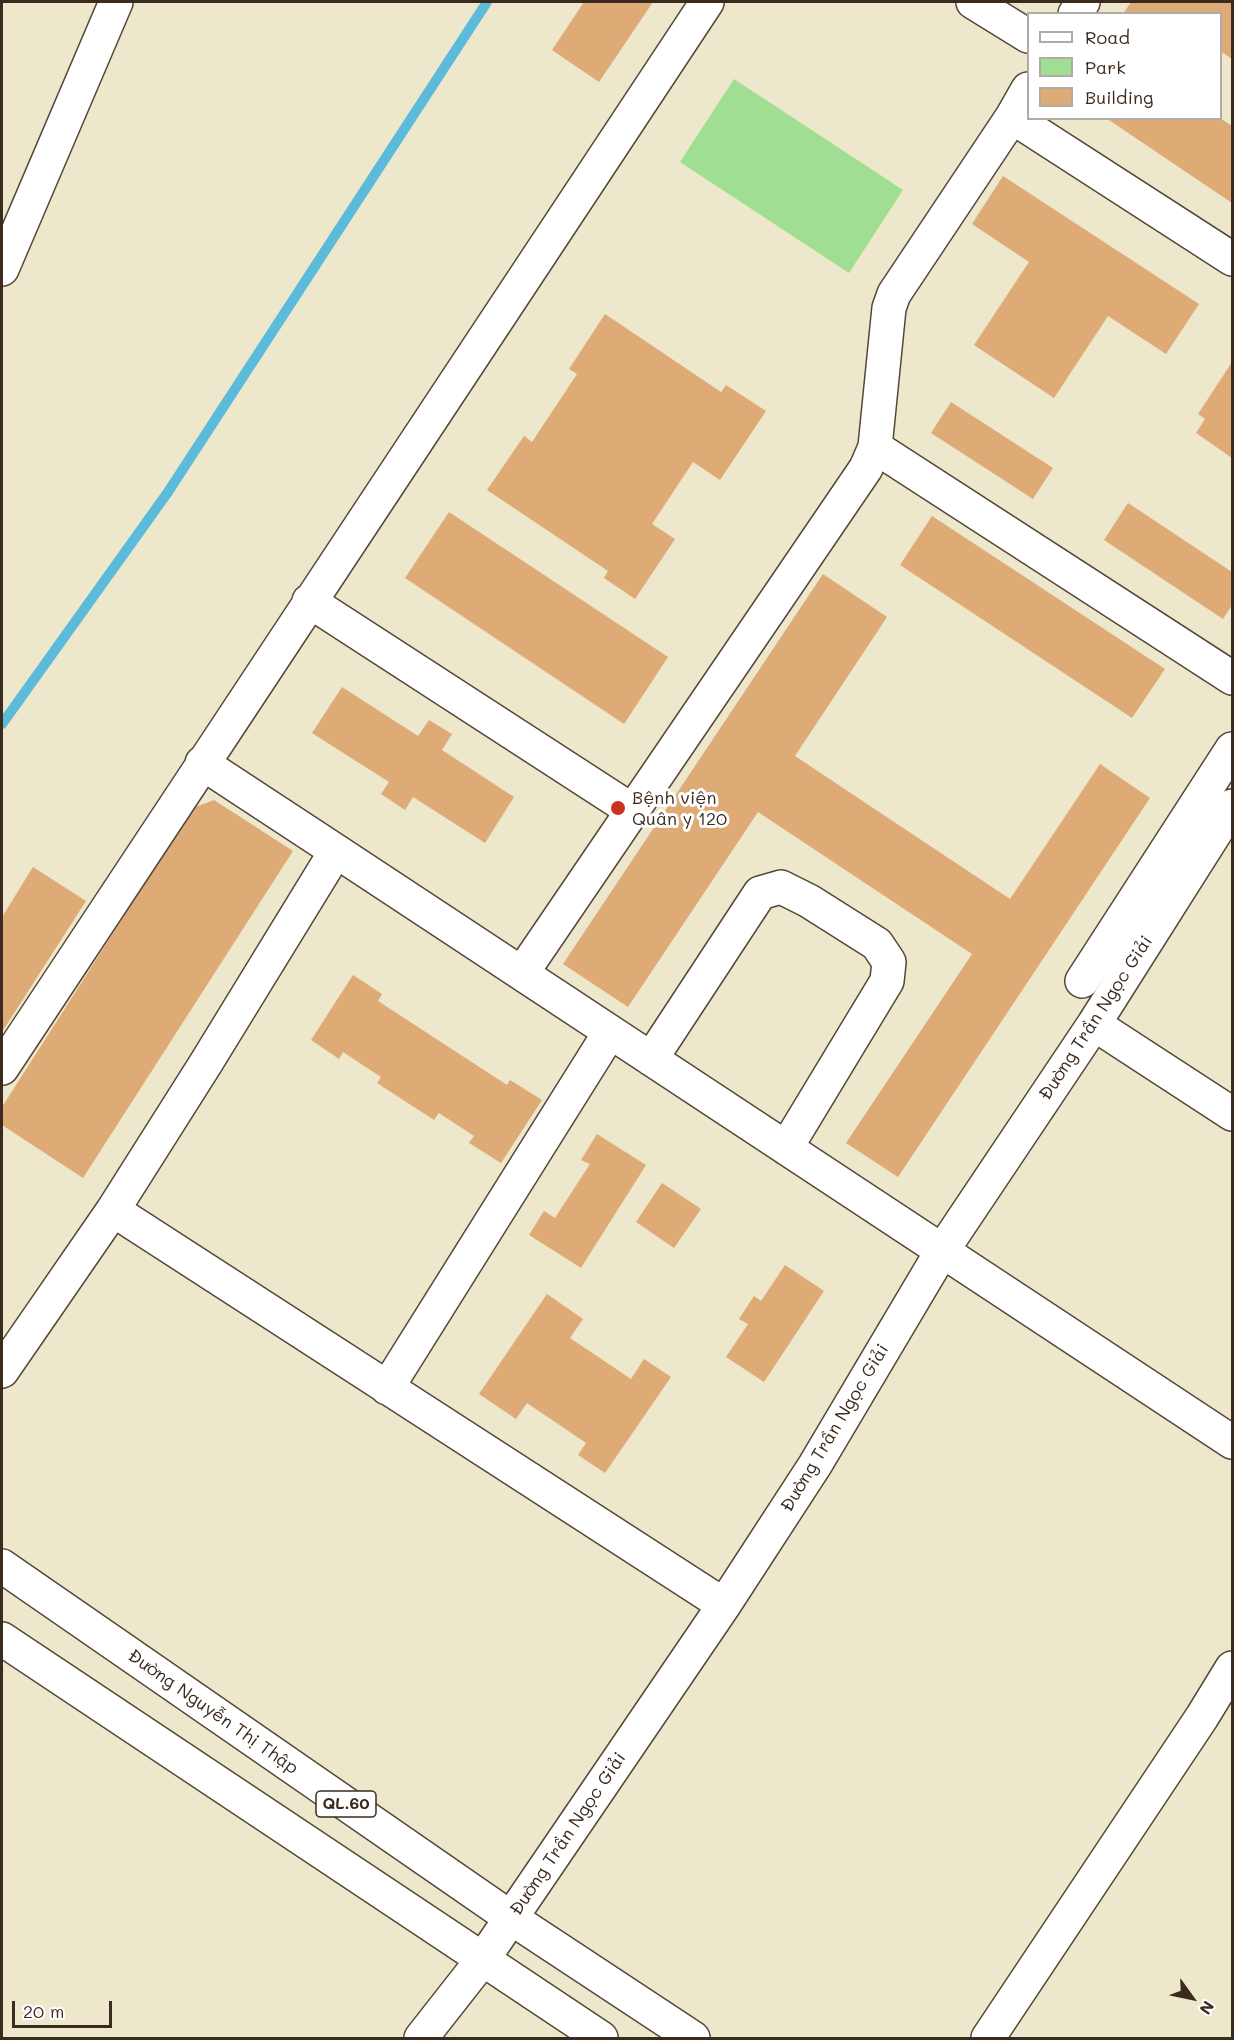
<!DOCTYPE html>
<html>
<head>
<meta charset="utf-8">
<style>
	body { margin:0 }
	#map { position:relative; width:1234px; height:2040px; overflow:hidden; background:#ede7cb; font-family:Mali,sans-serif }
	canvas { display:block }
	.frame { position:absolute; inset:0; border:3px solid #3b2a1e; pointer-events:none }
	.legend { position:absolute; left:1027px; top:12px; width:195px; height:108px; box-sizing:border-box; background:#fff; border:2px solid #b1aaa5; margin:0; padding:8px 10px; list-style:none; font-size:18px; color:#3b2a1e }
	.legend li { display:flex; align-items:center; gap:12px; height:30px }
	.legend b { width:30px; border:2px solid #b1aaa5 }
	.north { position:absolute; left:1162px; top:1968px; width:60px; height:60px; -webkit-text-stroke:4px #fff; paint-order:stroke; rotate:123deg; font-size:16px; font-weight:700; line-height:24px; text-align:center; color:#3b2a1e }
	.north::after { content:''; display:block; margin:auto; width:21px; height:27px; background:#3b2a1e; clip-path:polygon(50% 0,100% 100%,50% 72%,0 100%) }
	.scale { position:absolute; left:12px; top:2001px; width:100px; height:27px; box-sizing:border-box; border:3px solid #3b2a1e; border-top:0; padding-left:8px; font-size:18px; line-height:21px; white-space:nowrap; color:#3b2a1e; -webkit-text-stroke:4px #fff; paint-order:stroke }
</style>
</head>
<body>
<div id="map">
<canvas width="1234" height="2040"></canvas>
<div class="frame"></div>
<ul class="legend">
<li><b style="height:8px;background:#fff"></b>Road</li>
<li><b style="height:16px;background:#a0de93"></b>Park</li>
<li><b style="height:16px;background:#deaa75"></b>Building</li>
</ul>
<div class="north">N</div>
<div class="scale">20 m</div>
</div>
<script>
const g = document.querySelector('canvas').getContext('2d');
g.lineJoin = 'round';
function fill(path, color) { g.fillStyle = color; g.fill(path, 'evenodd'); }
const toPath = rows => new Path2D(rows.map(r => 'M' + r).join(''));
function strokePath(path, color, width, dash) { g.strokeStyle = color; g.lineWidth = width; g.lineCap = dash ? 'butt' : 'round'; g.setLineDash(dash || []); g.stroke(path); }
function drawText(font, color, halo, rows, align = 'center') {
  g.font = font + ' Mali,sans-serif'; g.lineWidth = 6; g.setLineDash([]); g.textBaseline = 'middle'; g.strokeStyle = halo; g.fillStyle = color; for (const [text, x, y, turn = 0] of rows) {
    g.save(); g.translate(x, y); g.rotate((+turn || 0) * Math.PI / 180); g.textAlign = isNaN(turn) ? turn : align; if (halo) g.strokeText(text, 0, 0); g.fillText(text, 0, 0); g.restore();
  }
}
fill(toPath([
	[734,79,903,190,849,273,680,162]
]), '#a0de93');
strokePath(toPath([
	[2,724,168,492,487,2]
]), '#5cbbda', 10);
fill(toPath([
	[584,2,653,2,599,82,552,50],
	[1131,2,1232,2,1232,59,1220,51,1220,14,1123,14],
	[1106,118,1220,118,1232,126,1232,203],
	[1003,176,1199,304,1166,354,1108,316,1054,398,974,345,1029,262,972,224],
	[605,314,721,392,726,385,766,411,720,480,693,462,652,524,675,539,635,599,604,578,608,571,487,490,524,436,532,442,577,374,569,369],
	[1232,362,1232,458,1196,433,1205,419,1198,414],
	[951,402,1053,468,1033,499,931,433],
	[1128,503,1232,572,1232,605,1223,619,1104,540],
	[449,512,668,657,624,724,405,578],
	[932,516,1165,669,1132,718,900,565],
	[823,574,887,617,795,756,1010,899,1100,764,1150,798,898,1177,846,1143,972,954,758,812,628,1007,563,964],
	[342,687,418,736,429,720,452,734,442,750,514,797,485,843,413,797,405,810,381,794,389,782,312,733],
	[214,800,293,851,83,1178,2,1125,2,1107,193,808],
	[33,867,86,901,2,1032,2,917],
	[353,975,382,994,378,1001,507,1085,510,1080,542,1100,501,1163,469,1143,474,1136,439,1113,434,1120,377,1083,381,1077,343,1052,339,1059,311,1040],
	[597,1134,646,1165,581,1268,529,1235,544,1211,555,1218,590,1164,581,1160],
	[662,1183,701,1209,674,1248,636,1222],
	[785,1265,824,1291,764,1382,726,1357,748,1324,739,1319,754,1296,761,1301],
	[547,1294,583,1319,570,1338,631,1379,644,1359,671,1377,605,1473,578,1455,586,1443,527,1403,516,1419,479,1394]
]), '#deaa75');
const minor = toPath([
	[973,2,1028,36],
	[1075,14,1083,2],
	[1012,117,1232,259],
	[2,269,116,2],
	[875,447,1232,678],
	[309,601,633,811],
	[202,763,336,851],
	[522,973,866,468,875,447,889,308,894,294,1012,117,1028,89],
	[1082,981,1232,749],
	[1094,1024,1232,1114],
	[651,1059,760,893,781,887,809,901,877,944,889,962,887,981,786,1148],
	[2,1068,707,2],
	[113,1210,724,1605],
	[2,1371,113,1210,206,1063,336,851,1232,1442],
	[387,1388,610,1032],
	[421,2038,483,1959,724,1605,815,1465,942,1251,1094,1024,1232,806],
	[988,2038,1202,1717,1232,1668]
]);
const highway = toPath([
	[2,1566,511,1918,693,2038],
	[2,1639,601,2038]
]);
strokePath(minor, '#564638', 36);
strokePath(highway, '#564638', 36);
strokePath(minor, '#fff', 33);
strokePath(highway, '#fff', 33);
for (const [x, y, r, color] of [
	[618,808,8,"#c8321e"]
]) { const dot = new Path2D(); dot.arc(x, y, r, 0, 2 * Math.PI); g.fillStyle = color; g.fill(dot); strokePath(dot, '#fff', 2); }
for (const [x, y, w] of [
	[346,1804,60]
]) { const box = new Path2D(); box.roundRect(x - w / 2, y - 13, w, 26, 4.5); g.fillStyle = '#fff'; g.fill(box); strokePath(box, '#3b2a1e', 1.5); }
drawText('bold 16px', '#3b2a1e', null, [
	["QL.60",346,1804]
]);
drawText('18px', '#3b2a1e', '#fff', [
	["Bệnh viện",632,798],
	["Quân y 120",632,819]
], 'left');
drawText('18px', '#3b2a1e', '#fff', [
	["Đường Trần Ngọc Giải",1096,1018,-57],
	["Đường Trần Ngọc Giải",835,1428,-59],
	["Đường Nguyễn Thị Thập",213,1712,35],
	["Đường Trần Ngọc Giải",568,1834,-56]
]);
</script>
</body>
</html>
